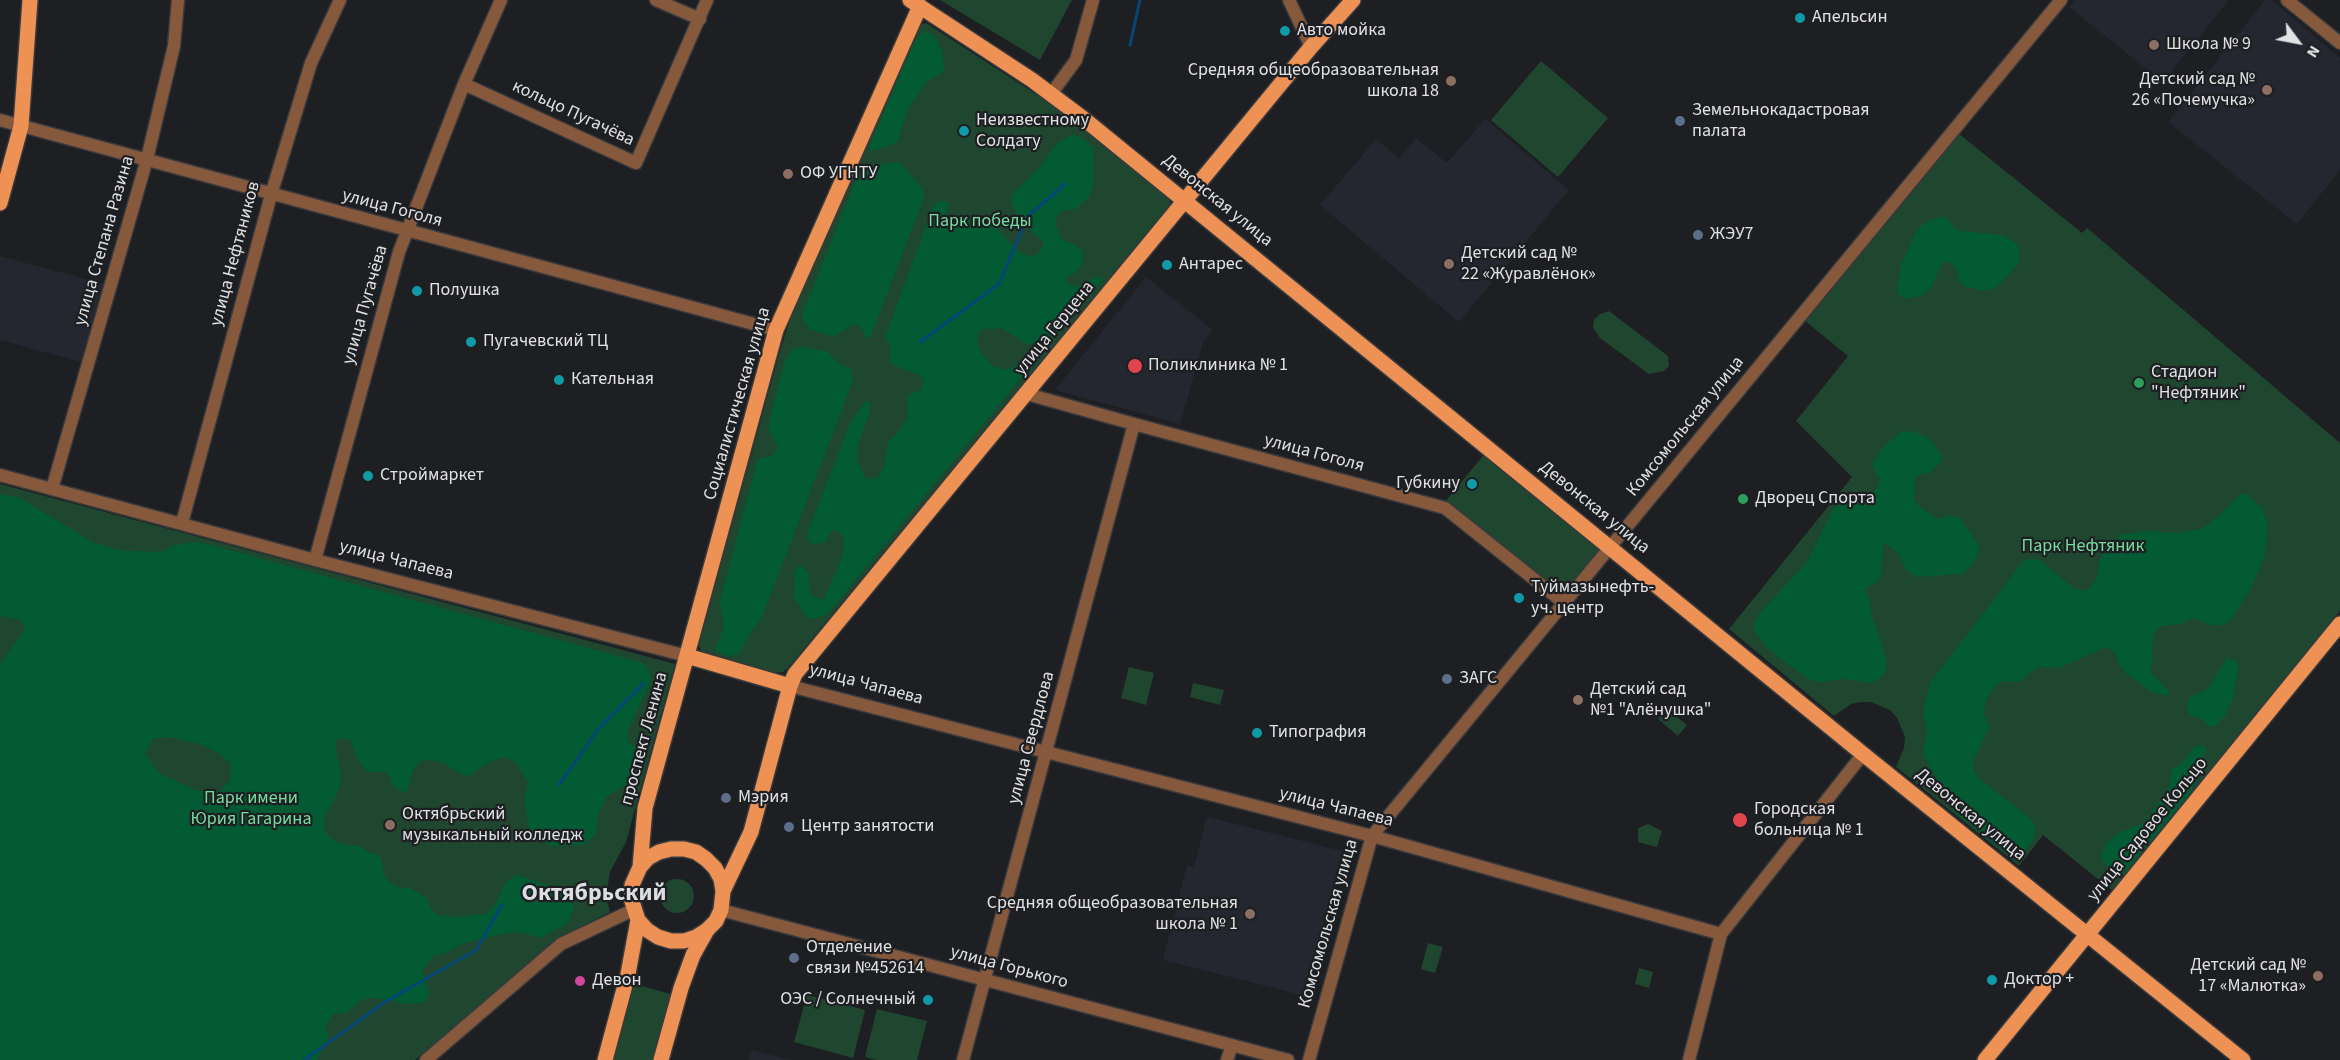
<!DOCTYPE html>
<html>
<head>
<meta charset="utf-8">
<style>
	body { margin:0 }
	#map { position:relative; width:2340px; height:1060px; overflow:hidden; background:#1e1f22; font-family:"Source Sans 3",sans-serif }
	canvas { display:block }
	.north { position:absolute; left:2268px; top:12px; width:60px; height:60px; -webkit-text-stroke:4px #1e1f22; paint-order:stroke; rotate:122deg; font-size:16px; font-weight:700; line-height:24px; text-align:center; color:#e0e1e3 }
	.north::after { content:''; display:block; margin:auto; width:21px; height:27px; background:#e0e1e3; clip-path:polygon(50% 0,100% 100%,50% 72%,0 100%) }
</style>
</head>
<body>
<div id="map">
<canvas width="2340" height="1060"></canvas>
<div class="north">N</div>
</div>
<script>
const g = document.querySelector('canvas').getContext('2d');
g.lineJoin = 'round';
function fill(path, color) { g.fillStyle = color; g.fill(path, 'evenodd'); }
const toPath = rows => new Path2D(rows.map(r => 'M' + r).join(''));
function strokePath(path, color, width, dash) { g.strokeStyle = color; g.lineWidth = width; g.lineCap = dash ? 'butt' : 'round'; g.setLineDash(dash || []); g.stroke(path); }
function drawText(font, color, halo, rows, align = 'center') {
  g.font = font + ' "Source Sans 3",sans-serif'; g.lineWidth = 4.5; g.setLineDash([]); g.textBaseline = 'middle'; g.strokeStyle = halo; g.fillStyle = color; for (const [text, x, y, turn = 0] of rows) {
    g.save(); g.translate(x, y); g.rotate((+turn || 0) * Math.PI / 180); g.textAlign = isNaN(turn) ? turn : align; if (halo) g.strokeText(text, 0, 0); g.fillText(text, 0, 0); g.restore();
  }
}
fill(toPath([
	[2075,0,2229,0,2163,82,2069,7],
	[2265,0,2272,0,2340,58,2340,170,2297,224,2168,122],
	[1485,119,1569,190,1459,322,1320,205,1376,139,1399,158,1416,138,1447,163],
	[0,256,104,284,82,362,0,340],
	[1146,277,1213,330,1203,343,1180,424,1055,390],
	[1207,817,1342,851,1305,996,1163,960,1187,865,1194,867],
	[751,1050,791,1060,749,1060]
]), '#24272f');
fill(toPath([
	[940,0,1072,0,1040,60],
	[926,23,1068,115,1168,198,1171,205,788,668,783,672,772,673,704,654,701,652,699,644,780,351,792,313,856,162,919,25],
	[1541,61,1608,118,1558,177,1491,120],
	[1958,133,2082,233,2087,228,2340,443,2340,611,2113,891,2043,835,2019,866,1896,767,1904,748,1905,737,1897,718,1890,710,1871,702,1861,702,1851,704,1834,716,1729,629,1852,477,1796,421,1848,356,1804,320],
	[1609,311,1668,356,1669,366,1664,371,1649,374,1600,338,1593,328,1594,320,1600,314],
	[1486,452,1602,546,1562,597,1445,502],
	[0,484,675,664,626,842,610,872,606,896,610,912,558,938,415,1060,0,1060],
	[1129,667,1154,673,1146,705,1121,698],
	[1193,683,1224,690,1220,705,1190,697],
	[1664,712,1669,716,1672,713,1687,725,1678,736,1658,719],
	[1648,824,1662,831,1657,847,1638,842,1638,828],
	'660 896a17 17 0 1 1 34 0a17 17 0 1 1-34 0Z',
	[1428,943,1443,947,1435,973,1421,969],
	[1639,968,1653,972,1649,988,1635,984],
	[628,982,674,995,656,1060,607,1060],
	[807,995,865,1010,853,1058,794,1042],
	[877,1009,927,1021,917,1060,876,1060,865,1057]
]), '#1f462f');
fill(toPath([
	[924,31,933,35,937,40,942,51,944,71,926,82,908,109,898,140,894,144,873,151,870,150,870,145,915,40],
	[1074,134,1086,141,1093,148,1094,181,1089,197,1075,209,1061,211,1058,214,1055,222,1061,239,1077,246,1083,251,1083,261,1076,272,1068,276,1066,279,1068,284,1079,287,1093,278,1101,277,1103,280,1050,341,1037,341,1028,345,1002,328,983,329,979,332,977,340,981,353,993,366,1008,370,1019,363,1027,361,1030,363,1030,367,831,610,824,616,812,619,807,618,793,596,795,584,794,572,798,566,802,566,808,572,810,594,821,600,824,599,840,562,844,549,843,537,840,532,832,530,825,543,812,544,807,538,808,531,850,423,864,403,867,401,870,403,870,411,858,446,857,460,865,477,869,479,878,477,884,466,888,441,897,434,908,417,907,398,910,394,921,390,924,381,919,375,893,365,890,362,891,347,885,337,933,207,938,201,946,201,949,204,943,223,957,219,994,226,1021,253,1028,256,1037,255,1044,243,1025,225,1017,215,1011,203,1011,195,1040,167,1057,143],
	[900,162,923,190,924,198,872,333,870,337,865,337,862,329,856,324,852,325,834,337,809,329,802,319,803,312,858,175,867,166],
	[1938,217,1945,217,1955,229,1962,231,2003,235,2016,243,2019,250,2019,263,1997,287,1983,291,1963,286,1959,281,1956,268,1948,261,1942,263,1931,288,1921,296,1907,299,1900,296,1897,289,1901,265,1914,235,1923,224],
	[804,347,829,352,836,362,851,369,853,381,762,617,750,633,739,654,728,656,717,652,715,648,724,627,720,601,757,462,760,458,772,456,778,447,769,430,769,422,784,363,794,348],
	[1902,431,1916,432,1930,439,1942,456,1941,462,1930,472,1916,476,1914,484,1914,500,1919,506,1938,519,1950,515,1960,518,1979,546,1977,557,1972,566,1961,574,1917,577,1905,569,1899,553,1884,543,1881,574,1878,581,1866,588,1865,592,1869,599,1871,613,1887,661,1886,668,1883,675,1872,683,1844,679,1817,682,1805,677,1767,648,1754,631,1754,624,1760,613,1807,562,1833,509,1845,501,1860,502,1867,499,1878,487,1880,480,1873,468,1873,462,1883,447],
	[0,494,20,498,93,542,118,550,155,552,164,551,171,546,195,542,204,543,640,662,647,666,651,681,628,730,628,739,631,744,641,749,642,757,638,773,635,780,607,796,599,812,595,835,584,845,554,846,533,839,529,829,524,801,528,782,516,763,505,757,493,760,468,776,463,775,445,764,429,759,421,761,413,770,407,791,403,792,396,789,391,782,391,777,385,772,370,772,366,770,358,760,350,740,339,738,336,741,336,751,341,771,340,785,337,794,324,818,325,832,332,839,346,845,360,846,370,853,379,855,382,860,383,872,387,880,398,887,409,888,426,897,431,909,438,915,453,917,486,914,496,903,505,883,516,875,570,892,574,908,568,923,540,938,520,932,507,933,461,944,448,952,433,956,422,971,429,992,426,1000,422,1003,405,1004,390,1000,369,998,360,1001,346,1013,333,1014,325,1027,329,1035,317,1060,0,1060,0,664,23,632,24,626,20,620,0,616],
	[169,737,199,744,218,753,229,762,231,767,230,780,220,791,197,791,159,773,145,754,152,740,157,738],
	[2241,494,2246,494,2262,508,2268,525,2264,557,2251,588,2233,617,2223,625,2211,625,2193,618,2181,624,2160,626,2156,631,2153,635,2151,673,2170,692,2167,696,2152,692,2128,675,2120,666,2114,651,2106,647,2059,668,2038,667,2019,682,2003,681,1994,687,1986,700,1984,714,1990,727,1974,759,1973,769,1978,778,2030,818,2036,827,2033,840,2024,852,2016,856,2005,852,1954,812,1924,756,1923,751,1927,730,1923,714,1924,704,1930,684,1936,675,2024,560,2035,559,2040,561,2074,588,2083,591,2089,588,2097,578,2101,555,2111,548,2120,535,2147,531,2178,533,2201,529,2214,520],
	[2227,658,2237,661,2238,667,2233,699,2225,716,2216,725,2209,727,2200,718,2190,715,2187,711,2188,702,2190,697,2209,688],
	[2201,746,2205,746,2206,750,2201,761,2201,772,2188,796,2124,873,2121,875,2109,868,2103,861,2101,854,2108,841,2118,833,2144,823,2169,788,2172,769,2182,763,2193,748]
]), '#025b32');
strokePath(toPath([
	[1130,45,1140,0],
	[920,342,999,284,1028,216,1065,184],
	[559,785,599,728,644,683],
	[304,1060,385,1002,476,950,502,905]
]), '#054676', 3);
const minor = toPath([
	[656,0,700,19],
	[1289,0,1311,47],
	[2287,0,2340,43],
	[464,84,636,163,707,0],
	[1051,94,1076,60,1093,0],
	[0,120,776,330],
	[1027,394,1134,424,1445,508,1564,603],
	[0,475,315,560,687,656],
	[52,489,147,159,174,46,178,0],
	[182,523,271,195,311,63,340,0],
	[315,560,399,252,464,84,501,0],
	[790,686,1372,836,1721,934],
	[721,910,1288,1060],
	[426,1060,561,944,633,910],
	[963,1060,1134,424],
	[1227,1060,1232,1045],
	[1309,1060,1372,836,2061,0],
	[1689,1060,1721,934,1863,754]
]);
const major = toPath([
	[910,0,1032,80,1084,119,1863,754,2243,1060],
	[0,203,21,126,30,0],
	[687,656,790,686],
	[640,867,648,858,659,852,671,849,684,849,696,852,706,859,715,868,721,879,723,891,721,910,716,921,707,930,696,937,684,941,671,941,658,937,647,930,638,920,631,898,632,885,640,867,645,808,776,330,920,6],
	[723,891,751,832,790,686,795,674,1311,47,1353,0],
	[605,1060,628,974,638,920],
	[661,1060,681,988,693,955,707,930],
	[1985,1060,2340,624]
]);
strokePath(minor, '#393a3d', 15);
strokePath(major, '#393a3d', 18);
strokePath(minor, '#86593d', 12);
strokePath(major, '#ee9154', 15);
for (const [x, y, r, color] of [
	[1800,18,6,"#0f9aa8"],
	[1285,31,6,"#0f9aa8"],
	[2154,45,6,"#8d6e63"],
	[1451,81,6,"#8d6e63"],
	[2267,90,6,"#8d6e63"],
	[1680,121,6,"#5c6f8a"],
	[964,131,6,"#0f9aa8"],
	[788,174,6,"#8d6e63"],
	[1698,235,6,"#5c6f8a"],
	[1449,264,6,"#8d6e63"],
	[1167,265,6,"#0f9aa8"],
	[417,291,6,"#0f9aa8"],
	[471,342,6,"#0f9aa8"],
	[1135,366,8,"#e0444e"],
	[559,380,6,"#0f9aa8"],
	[2139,383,6,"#2e9e5b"],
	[368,476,6,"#0f9aa8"],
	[1472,484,6,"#0f9aa8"],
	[1743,499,6,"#2e9e5b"],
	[1519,598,6,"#0f9aa8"],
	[1447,679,6,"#5c6f8a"],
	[1578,700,6,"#8d6e63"],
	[1257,733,6,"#0f9aa8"],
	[726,798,6,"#5c6f8a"],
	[1740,820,8,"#e0444e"],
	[390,825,6,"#8d6e63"],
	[789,827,6,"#5c6f8a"],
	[1250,914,6,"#8d6e63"],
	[794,958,6,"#5c6f8a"],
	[2318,976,6,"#8d6e63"],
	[1992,980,6,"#0f9aa8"],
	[580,981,6,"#d1479c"],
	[928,1000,6,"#0f9aa8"]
]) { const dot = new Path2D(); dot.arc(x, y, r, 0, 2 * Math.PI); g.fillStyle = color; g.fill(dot); strokePath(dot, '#1e1f22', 2); }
drawText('18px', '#e0e1e3', '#1e1f22', [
	["Апельсин",1812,18],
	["Авто мойка",1297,31],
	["Школа № 9",2166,45],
	["Средняя общеобразовательная",1439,71,"right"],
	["школа 18",1439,92,"right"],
	["Детский сад №",2255,80,"right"],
	["26 «Почемучка»",2255,101,"right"],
	["Земельнокадастровая",1692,111],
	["палата",1692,132],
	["Неизвестному",976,121],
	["Солдату",976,142],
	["ОФ УГНТУ",800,174],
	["ЖЭУ7",1710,235],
	["Детский сад №",1461,254],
	["22 «Журавлёнок»",1461,275],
	["Антарес",1179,265],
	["Полушка",429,291],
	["Пугачевский ТЦ",483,342],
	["Поликлиника № 1",1148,366],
	["Стадион",2151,373],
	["\"Нефтяник\"",2151,394],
	["Кательная",571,380],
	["Строймаркет",380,476],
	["Губкину",1460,484,"right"],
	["Дворец Спорта",1755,499],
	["Туймазынефть-",1531,588],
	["уч. центр",1531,609],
	["ЗАГС",1459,679],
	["Детский сад",1590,690],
	["№1 \"Алёнушка\"",1590,711],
	["Типография",1269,733],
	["Мэрия",738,798],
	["Городская",1754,810],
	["больница № 1",1754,831],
	["Октябрьский",402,815],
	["музыкальный колледж",402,836],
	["Центр занятости",801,827],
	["Средняя общеобразовательная",1238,904,"right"],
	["школа № 1",1238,925,"right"],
	["Отделение",806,948],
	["связи №452614",806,969],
	["Детский сад №",2306,966,"right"],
	["17 «Малютка»",2306,987,"right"],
	["Доктор +",2004,980],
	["Девон",592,981],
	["ОЭС / Солнечный",916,1000,"right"]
], 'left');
drawText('18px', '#e0e1e3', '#1e1f22', [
	["кольцо Пугачёва",573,114,25],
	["Девонская улица",1217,201,39],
	["улица Гоголя",392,209,15],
	["улица Степана Разина",105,241,-74],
	["улица Нефтяников",236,254,-75],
	["улица Пугачёва",366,305,-74],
	["улица Герцена",1055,329,-51],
	["Социалистическая улица",738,404,-74],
	["Комсомольская улица",1686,427,-51],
	["улица Гоголя",1314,454,15],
	["Девонская улица",1594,508,39],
	["улица Чапаева",396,561,14],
	["улица Чапаева",866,685,15],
	["улица Свердлова",1032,738,-75],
	["проспект Ленина",645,739,-75],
	["улица Чапаева",1336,808,14],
	["Девонская улица",1970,815,39],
	["улица Садовое Кольцо",2148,830,-51],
	["Комсомольская улица",1329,924,-74],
	["улица Горького",1009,968,15]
]);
drawText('18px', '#77dd9f', '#1e1f22', [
	["Парк победы",980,222],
	["Парк Нефтяник",2083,547],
	["Парк имени",251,799],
	["Юрия Гагарина",251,820]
]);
drawText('bold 24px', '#dcdde1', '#1e1f22', [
	["Октябрьский",594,895]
]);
</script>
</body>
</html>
